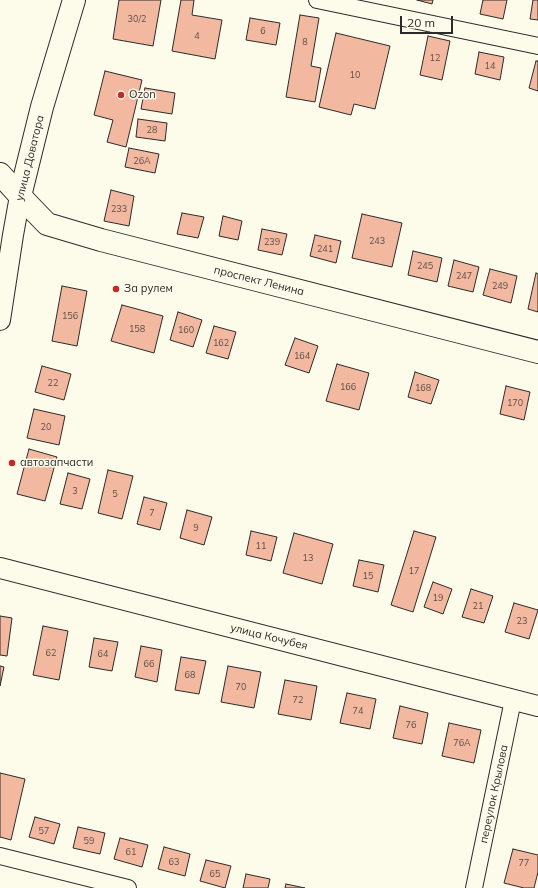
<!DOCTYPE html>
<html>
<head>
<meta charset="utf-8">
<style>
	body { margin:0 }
	#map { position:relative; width:538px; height:888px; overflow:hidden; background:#fdfbea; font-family:Mulish,sans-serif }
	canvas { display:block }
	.scale { position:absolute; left:400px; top:16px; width:53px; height:18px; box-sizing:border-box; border:2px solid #2b2b2b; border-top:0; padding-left:5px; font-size:12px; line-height:14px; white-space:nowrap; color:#2b2b2b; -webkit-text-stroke:3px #fdfbea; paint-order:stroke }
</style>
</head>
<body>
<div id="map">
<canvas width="538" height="888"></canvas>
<div class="scale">20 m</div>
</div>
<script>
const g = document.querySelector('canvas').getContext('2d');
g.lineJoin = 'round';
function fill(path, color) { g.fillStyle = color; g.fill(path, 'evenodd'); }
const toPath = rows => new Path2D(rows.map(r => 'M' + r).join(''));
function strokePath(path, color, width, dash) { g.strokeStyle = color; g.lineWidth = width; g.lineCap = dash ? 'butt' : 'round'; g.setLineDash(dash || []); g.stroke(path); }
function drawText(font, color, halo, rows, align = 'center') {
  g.font = font + ' Mulish,sans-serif'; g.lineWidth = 3; g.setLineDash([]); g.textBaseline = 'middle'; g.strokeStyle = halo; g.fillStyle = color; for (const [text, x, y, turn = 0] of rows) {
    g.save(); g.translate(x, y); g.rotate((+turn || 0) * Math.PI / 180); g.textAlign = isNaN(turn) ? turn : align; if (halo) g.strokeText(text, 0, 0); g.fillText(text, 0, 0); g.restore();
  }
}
const building = toPath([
	[119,0,161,0,153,46,113,39,119,0],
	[181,0,194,0,192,15,222,20,215,59,172,51,181,0],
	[417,0,433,0,432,4,417,0],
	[483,0,507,0,503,19,480,14,483,0],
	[533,0,538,0,538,20,530,19,533,0],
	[300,15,319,18,311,66,321,68,315,102,286,97,300,15],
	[250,18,280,23,276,45,246,40,250,18],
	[336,33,390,46,375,109,354,104,351,115,319,107,336,33],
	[428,36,450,41,442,80,420,75,428,36],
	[479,52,504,57,500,80,475,74,479,52],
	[536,61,538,61,538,91,529,88,536,61],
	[105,71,142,80,126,147,107,142,113,120,94,115,105,71],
	[145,88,175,93,172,114,141,109,145,88],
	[138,119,167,123,165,141,136,137,138,119],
	[129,148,159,154,155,173,125,167,129,148],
	[111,190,134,196,129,226,104,221,111,190],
	[182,213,204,217,198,238,177,234,182,213],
	[362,214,402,223,392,267,352,258,362,214],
	[223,216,242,221,238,240,219,236,223,216],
	[262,229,287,234,282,255,258,250,262,229],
	[315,235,341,241,336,263,310,256,315,235],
	[413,251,442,258,437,282,408,275,413,251],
	[454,260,479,267,473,292,448,286,454,260],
	[490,269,517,276,511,303,483,295,490,269],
	[536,273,538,274,538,312,528,309,536,273],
	[62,286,87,291,77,346,52,341,62,286],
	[122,305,163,316,154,353,111,341,122,305],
	[178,312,202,320,193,347,170,340,178,312],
	[214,326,236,332,228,359,206,353,214,326],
	[295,338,318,346,309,373,285,365,295,338],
	[337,364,369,373,359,410,326,401,337,364],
	[42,366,71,374,64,400,35,392,42,366],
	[415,372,439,380,431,404,408,397,415,372],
	[506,386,530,392,524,420,500,414,506,386],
	[34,409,65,416,59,445,27,438,34,409],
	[29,449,57,457,45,501,17,494,29,449],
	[108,470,133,476,122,519,98,513,108,470],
	[68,473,90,479,82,509,60,504,68,473],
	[144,497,167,503,160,530,137,524,144,497],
	[187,510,212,517,204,545,180,538,187,510],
	[251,531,277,537,271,561,246,555,251,531],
	[414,531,436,537,413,612,391,605,414,531],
	[294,533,333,544,322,584,283,573,294,533],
	[359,560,384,565,378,592,353,586,359,560],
	[433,582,452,589,443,614,424,607,433,582],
	[471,589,493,596,484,623,462,617,471,589],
	[514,603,538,610,529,639,505,632,514,603],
	[0,616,12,618,7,656,0,655,0,616],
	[43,626,68,631,59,680,33,675,43,626],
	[94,638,118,642,112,671,89,667,94,638],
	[141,646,162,650,157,682,135,677,141,646],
	[181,657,206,661,199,694,175,690,181,657],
	[0,666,4,667,0,686,0,666],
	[228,666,261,672,254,708,221,702,228,666],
	[285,680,317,686,311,720,278,714,285,680],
	[347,693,376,699,370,729,340,723,347,693],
	[400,706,428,713,422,744,393,738,400,706],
	[449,723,481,730,474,763,442,756,449,723],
	[0,773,25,779,11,840,0,837,0,773],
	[35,817,60,824,54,844,29,837,35,817],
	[78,827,105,833,100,854,73,848,78,827],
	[120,838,148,845,142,867,114,859,120,838],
	[164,847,190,854,185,876,158,869,164,847],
	[513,849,538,855,538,872,534,888,524,888,504,883,513,849],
	[206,860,231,866,225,888,200,881,206,860],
	[246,874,270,879,268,888,243,888,246,874],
	[286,884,305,888,285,888,286,884]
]);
fill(building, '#f2b8a0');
strokePath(building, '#2b2b2b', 1);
const minor = toPath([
	[317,0,538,46],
	[0,856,128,888],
	[474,888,513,700]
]);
const tertiary = toPath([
	[0,320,13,235,20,196],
	[0,568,538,706]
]);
const secondary = toPath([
	[20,196,42,107,74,0]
]);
const primary = toPath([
	[0,174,20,196,47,224,101,240,538,352]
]);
strokePath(minor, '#2b2b2b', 18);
strokePath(tertiary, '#2b2b2b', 22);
strokePath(secondary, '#2b2b2b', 24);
strokePath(primary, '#2b2b2b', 24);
strokePath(minor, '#fdfbea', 16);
strokePath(tertiary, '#fdfbea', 20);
strokePath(secondary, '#fdfbea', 22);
strokePath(primary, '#fdfbea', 22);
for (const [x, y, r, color] of [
	[121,95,4,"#c62828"],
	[116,289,4,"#c62828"],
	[12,463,4,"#c62828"]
]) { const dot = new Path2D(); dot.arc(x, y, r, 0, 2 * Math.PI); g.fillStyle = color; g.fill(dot); strokePath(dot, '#fdfbea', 1.5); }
drawText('9px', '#5d4e48', null, [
	["30/2",137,19],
	["6",263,31],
	["4",197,36],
	["8",305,42],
	["12",435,58],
	["14",490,66],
	["10",355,75],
	["28",152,130],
	["26А",142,161],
	["233",119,209],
	["243",377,241],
	["239",272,242],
	["241",325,249],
	["245",425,266],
	["247",464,276],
	["249",500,286],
	["156",70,316],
	["158",137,329],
	["160",186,330],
	["162",221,343],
	["164",302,356],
	["22",53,383],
	["166",348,387],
	["168",423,388],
	["170",515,403],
	["20",46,427],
	["3",75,491],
	["5",115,494],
	["7",152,513],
	["9",196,528],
	["11",261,546],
	["13",308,558],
	["17",414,571],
	["15",368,576],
	["19",438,598],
	["21",478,606],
	["23",522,621],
	["62",51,653],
	["64",103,654],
	["66",149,664],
	["68",190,675],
	["70",241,687],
	["72",298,700],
	["74",358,711],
	["76",411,725],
	["76А",462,743],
	["57",44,831],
	["59",89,841],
	["61",131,852],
	["63",174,862],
	["77",524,863],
	["65",215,874]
]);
drawText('11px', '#2b2b2b', '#fdfbea', [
	["Ozon",129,95],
	["За рулем",124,289],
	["автозапчасти",20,463]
], 'left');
drawText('11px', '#2b2b2b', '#fdfbea', [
	["улица Доватора",30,158,-76],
	["проспект Ленина",259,281,14],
	["улица Кочубея",269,637,14],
	["переулок Крылова",494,794,-78]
]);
</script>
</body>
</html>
